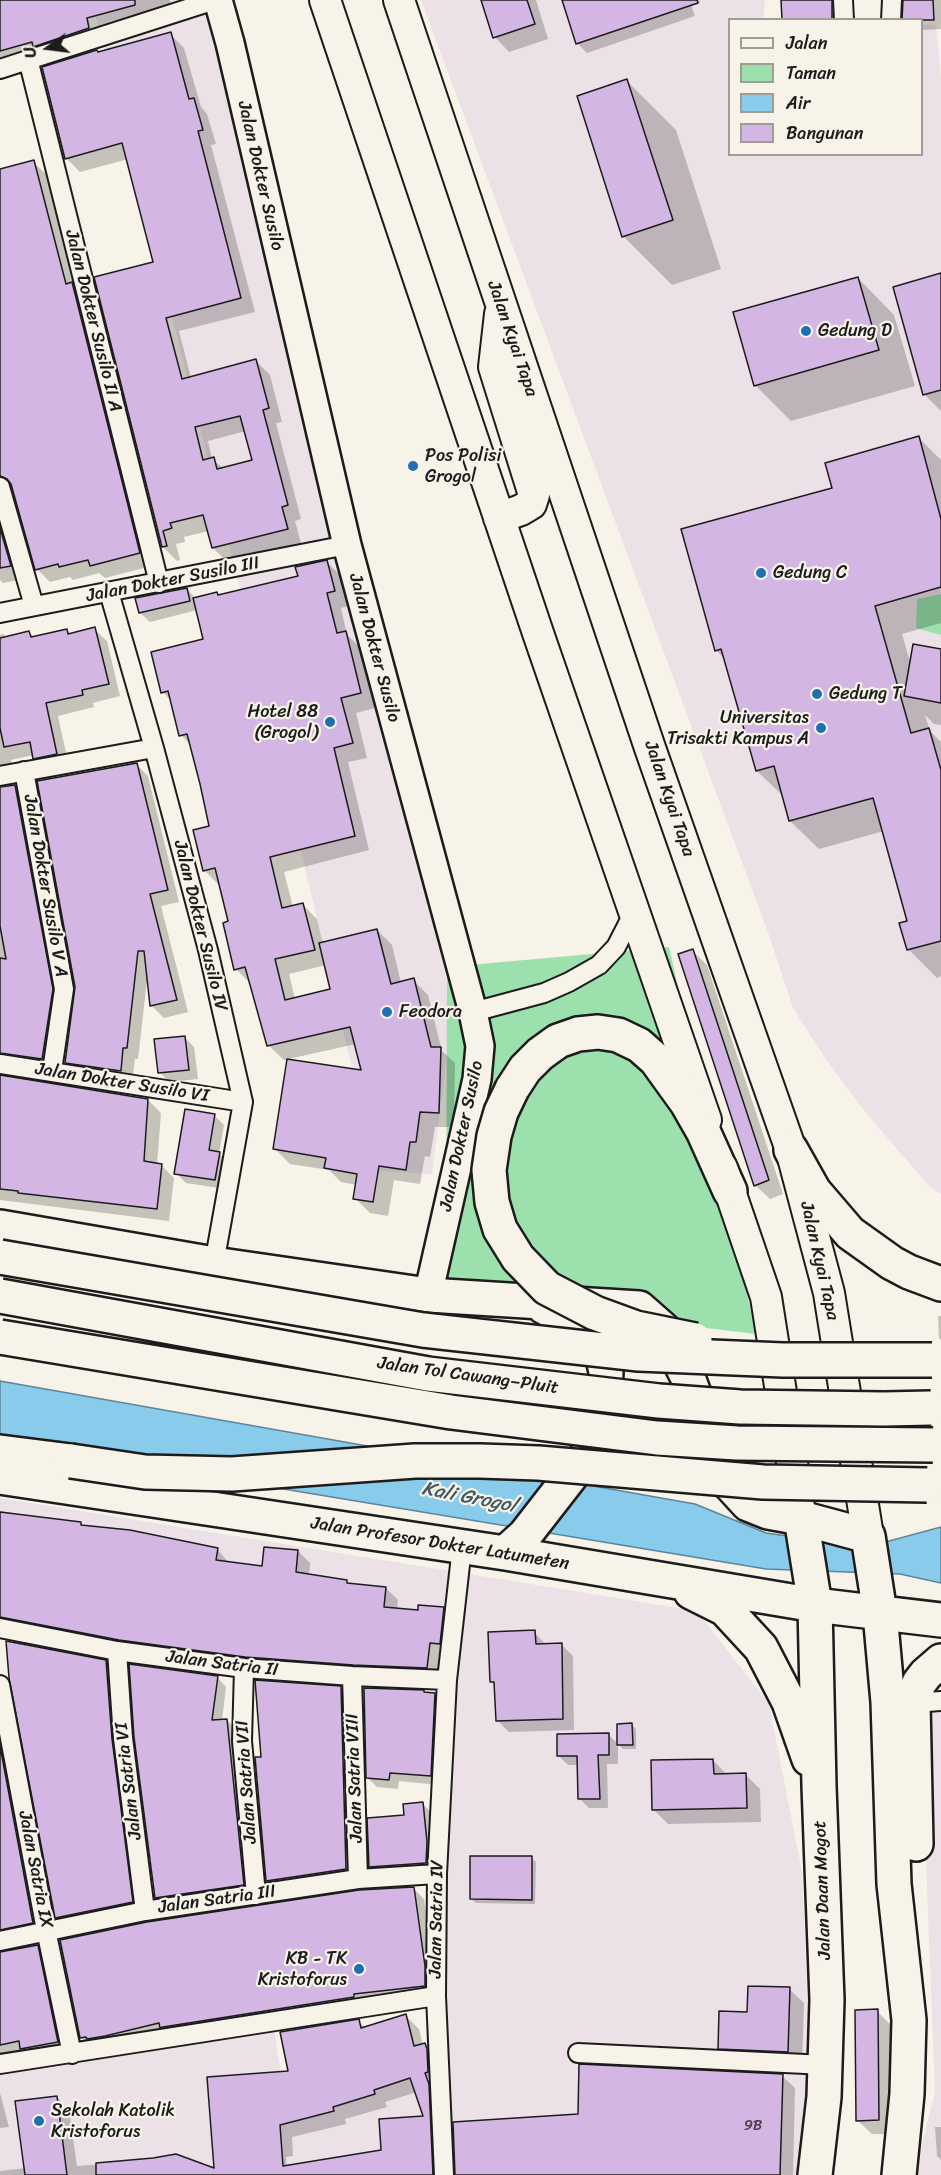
<!DOCTYPE html>
<html>
<head>
<meta charset="utf-8">
<style>
	body { margin:0 }
	#map { position:relative; width:941px; height:2175px; overflow:hidden; background:#f7f3e8; font-family:Sriracha,sans-serif }
	canvas { display:block }
	.legend { position:absolute; left:728px; top:18px; width:195px; height:138px; box-sizing:border-box; background:#f7f3e8; border:2px solid #9f9d96; margin:0; padding:8px 10px; list-style:none; font-size:18px; color:#1c1c1c }
	.legend li { display:flex; align-items:center; gap:12px; height:30px }
	.legend b { width:30px; border:2px solid #9f9d96 }
	.north { position:absolute; left:18px; top:18px; width:60px; height:60px; -webkit-text-stroke:4px #f7f3e8; paint-order:stroke; rotate:256deg; font-size:16px; font-weight:700; line-height:24px; text-align:center; color:#1c1c1c }
	.north::after { content:''; display:block; margin:auto; width:21px; height:27px; background:#1c1c1c; clip-path:polygon(50% 0,100% 100%,50% 72%,0 100%) }
</style>
</head>
<body>
<div id="map">
<canvas width="941" height="2175"></canvas>
<ul class="legend">
<li><b style="height:8px;background:#f7f3e8"></b>Jalan</li>
<li><b style="height:16px;background:#9ce1ad"></b>Taman</li>
<li><b style="height:16px;background:#89cbea"></b>Air</li>
<li><b style="height:16px;background:#d4b6e4"></b>Bangunan</li>
</ul>
<div class="north">U</div>
</div>
<script>
const g = document.querySelector('canvas').getContext('2d');
g.lineJoin = 'round';
function fill(path, color) { g.fillStyle = color; g.fill(path, 'evenodd'); }
const toPath = rows => new Path2D(rows.map(r => 'M' + r).join(''));
function strokePath(path, color, width, dash) { g.strokeStyle = color; g.lineWidth = width; g.lineCap = dash ? 'butt' : 'round'; g.setLineDash(dash || []); g.stroke(path); }
function drawText(font, color, halo, rows, align = 'center') {
  g.font = font + ' Sriracha,sans-serif'; g.lineWidth = 4.5; g.setLineDash([]); g.textBaseline = 'middle'; g.strokeStyle = halo; g.fillStyle = color; for (const [text, x, y, turn = 0] of rows) {
    g.save(); g.translate(x, y); g.rotate((+turn || 0) * Math.PI / 180); g.textAlign = isNaN(turn) ? turn : align; if (halo) g.strokeText(text, 0, 0); g.fillText(text, 0, 0); g.restore();
  }
}
fill(toPath([
	[91,0,203,0,453,1005,432,1174,376,1171,235,568,103,42],
	[421,0,765,0,763,19,730,20,730,154,922,154,922,25,936,25,941,77,941,1194,928,1185,866,1113,825,1058,793,1008,768,932],
	[0,1498,697,1611,769,1704,802,1872,813,2124,800,2175,0,2175,0,2071,167,2045,158,1963,262,1946,286,2108,425,2065,442,1638,0,1575],
	[920,1708,941,1708,941,2175,914,2175,935,2092]
]), '#ece1e7');
fill(toPath([
	[941,594,941,635,916,628,917,599],
	[669,947,756,1334,446,1297,447,967]
]), '#9ce1ad');
const water = toPath([
	[0,1381,695,1504,766,1533,867,1547,941,1527,941,1583,900,1574,766,1569,0,1442,0,1381]
]);
fill(water, '#89cbea');
strokePath(water, '#5d8598', 1.5);
fill(toPath([
	[0,0,170,0,173,11,0,72],
	[482,0,536,0,548,39,509,52,495,37],
	[571,0,699,0,700,3,691,5,695,16,587,53,578,44,564,2],
	[782,0,847,0,841,20,784,20],
	[905,0,941,0,941,29,922,30,922,20],
	[170,34,184,48,201,107,207,114,216,144,211,145,255,312,179,331,191,378,256,361,270,375,282,422,276,423,301,519,295,521,301,543,227,562,213,548,209,531,184,537,185,542,176,544,180,560,177,561,163,547,155,263,128,159,80,172,66,158,99,53],
	[246,431,254,461,224,469,212,459,208,441],
	[627,81,676,130,721,269,672,285,623,236],
	[33,162,47,175,152,566,105,578,99,573,73,580,70,577,50,582,37,569,14,489,11,489,4,493,23,579,3,583,0,580,0,170],
	[941,275,941,411,924,394],
	[858,278,894,315,915,386,791,421,755,385],
	[919,438,941,460,941,623,902,634,911,665,941,651,941,725,934,724,925,715,930,731,941,742,941,976,937,978,908,949,909,922,884,831,819,849,790,821,784,797,757,771,725,659,716,650,834,489],
	[327,562,342,577,349,606,341,608,347,635,360,647,375,708,356,713,367,758,348,762,369,850,284,872,293,907,302,904,317,919,323,944,377,930,392,945,401,983,413,980,428,995,442,1051,455,1063,454,1127,435,1127,430,1157,425,1156,420,1184,394,1180,388,1216,370,1213,355,1198,357,1185,341,1182,329,1170,290,1164,275,1149,363,1072,356,1044,284,1060,268,1045,251,984,236,969,230,922,219,885,204,870,211,827,192,746,181,735,172,702,163,692,205,641,197,610,150,622,140,613,137,599,187,589,196,599,217,594,219,596,300,577],
	[326,965,332,990,295,999,289,974],
	[94,629,107,641,120,696,93,703,94,707,58,716,69,767,47,770,34,755,11,760,15,777,6,779,0,787,15,786,27,799,65,1003,55,1071,3,1070,2,1077,148,1100,161,1113,157,1164,161,1165,174,1178,169,1221,0,1200,0,635,3,634,7,638,29,632,34,638,66,630,71,634],
	[136,764,148,776,179,902,161,906,188,1012,164,1018,152,1006,147,980,138,1059,135,1059,132,1083,78,1074,66,1062],
	[693,951,707,965,783,1194,770,1199,755,1185],
	[184,1037,194,1047,198,1079,169,1082,160,1072],
	[214,1115,224,1125,219,1154,229,1163,225,1189,186,1183,176,1173],
	[938,1316,941,1316,941,1340,939,1338],
	[0,1511,13,1513,16,1516,81,1523,84,1527,217,1549,229,1563,264,1567,298,1551,310,1563,309,1576,346,1581,350,1585,386,1588,398,1600,397,1610,419,1612,443,1609,455,1621,439,1679,132,1651,0,1630],
	[534,1632,546,1645,562,1645,573,1656,574,1730,509,1732,497,1720,496,1686,491,1681],
	[106,1662,116,1672,142,1912,67,1928,57,1917,12,1682,8,1677],
	[217,1677,226,1687,222,1721,227,1720,236,1730,252,1894,166,1907,156,1897],
	[340,1688,351,1698,356,1879,278,1891,268,1881,262,1758],
	[0,1691,45,1935,10,1942,2,1950,1,1954,37,1946,50,1959,70,2054,13,2057,8,2052,0,2054],
	[426,1694,434,1695,444,1704,440,1785,399,1781,398,1789,377,1787,368,1778],
	[632,1725,636,1729,636,1749,623,1749,619,1745],
	[608,1734,618,1744,618,1764,607,1764,608,1808,589,1808,580,1799,579,1765,568,1765,559,1756],
	[713,1760,727,1775,745,1774,760,1789,761,1822,668,1824,654,1810],
	[423,1804,434,1815,437,1874,381,1877,370,1866,405,1816],
	[531,1858,536,1862,535,1904,476,1903,471,1899],
	[413,1888,424,1899,435,1978,435,1996,92,2048,81,2037],
	[789,1989,804,2003,802,2066,734,2062,720,2048,749,2013],
	[877,2011,891,2025,892,2134,872,2134,857,2120],
	[406,2016,419,2029,423,2045,425,2044,437,2057,444,2175,302,2175,383,2152,425,2118,417,2092,385,2102,387,2107,345,2119,346,2124,292,2137,293,2156,286,2157,287,2175,0,2175,0,2171,26,2168,57,2097,69,2110,77,2166,153,2160,216,2170,290,2072,358,2021,365,2028],
	[427,2077,430,2077,432,2116,428,2110],
	[782,2076,795,2088,793,2175,457,2175,579,2116],
	[0,2093,9,2127,0,2128],
	[935,2127,941,2127,941,2160,937,2156]
]), '#0003');
const building = toPath([
	[0,0,135,0,135,5,87,18,89,28,33,47,32,42,0,51,0,0],
	[481,0,527,0,535,24,493,38,481,0],
	[562,0,697,0,698,3,576,44,562,0],
	[781,0,832,0,832,20,782,20,781,0],
	[903,0,933,0,934,20,902,20,903,0],
	[171,32,189,99,194,98,203,130,198,131,241,298,166,318,182,379,256,359,269,408,263,410,288,505,282,507,288,529,212,548,203,515,170,523,172,528,163,531,167,546,162,547,94,277,153,262,122,143,65,159,42,67,97,50,98,52,171,32],
	[240,416,252,460,217,469,214,457,203,460,195,427,240,416],
	[627,79,673,220,622,237,577,96,627,79],
	[34,160,66,284,72,282,140,553,90,566,88,560,59,567,58,564,35,570,11,484,7,479,0,476,0,169,34,160],
	[941,273,941,390,923,395,893,287,941,273],
	[858,277,879,350,754,386,733,312,858,277],
	[919,436,941,519,941,587,875,606,911,733,929,728,941,770,941,941,907,950,899,923,907,921,873,798,789,821,774,766,756,771,721,649,715,651,681,529,832,488,825,463,919,436],
	[0,528,11,566,0,568,0,528],
	[327,560,335,591,327,593,337,633,346,631,361,693,341,698,353,743,334,748,355,836,270,857,282,908,303,903,315,950,275,959,285,1000,330,989,319,943,377,929,391,984,414,978,431,1047,441,1047,439,1113,420,1112,416,1142,410,1142,406,1170,379,1166,373,1202,353,1199,357,1174,324,1168,326,1158,273,1149,287,1059,361,1070,350,1027,267,1046,245,967,234,970,223,923,228,921,215,868,203,871,193,830,209,826,200,784,187,734,179,736,168,691,161,693,151,652,203,639,193,598,217,592,218,595,298,576,295,567,327,560],
	[187,588,190,601,139,613,135,598,187,588],
	[95,627,109,684,82,690,83,695,46,703,57,754,33,759,30,742,4,747,0,728,0,638,29,631,31,637,67,629,68,634,95,627],
	[913,644,941,649,941,703,904,696,913,644],
	[137,763,168,890,150,894,177,1000,150,1006,144,951,138,951,127,1048,123,1048,121,1071,65,1063,75,987,37,781,137,763],
	[15,785,53,989,42,1059,0,1053,0,958,6,959,0,926,0,787,15,785],
	[693,949,769,1180,754,1186,678,954,693,949],
	[185,1036,189,1070,158,1073,154,1039,185,1036],
	[0,1075,148,1099,144,1161,162,1164,157,1209,18,1193,18,1191,0,1189,0,1075],
	[185,1109,215,1114,209,1150,220,1152,215,1180,174,1174,185,1109],
	[0,1512,81,1522,81,1525,130,1530,218,1548,216,1560,262,1566,264,1547,298,1550,296,1572,347,1580,347,1583,386,1587,384,1607,418,1610,418,1605,444,1607,440,1644,430,1643,427,1668,353,1665,245,1657,119,1640,0,1617,0,1512],
	[535,1630,536,1644,562,1643,563,1719,496,1721,494,1682,490,1682,488,1632,535,1630],
	[6,1641,106,1660,112,1739,133,1902,55,1918,9,1678,6,1641],
	[129,1664,218,1676,212,1720,227,1719,244,1885,155,1898,134,1737,129,1664],
	[255,1680,341,1686,346,1869,266,1881,255,1757,261,1757,255,1680],
	[364,1688,424,1690,424,1692,435,1693,431,1776,390,1773,389,1780,366,1778,364,1688],
	[632,1723,633,1745,617,1745,617,1724,632,1723],
	[609,1733,609,1755,598,1755,600,1799,578,1799,577,1756,557,1756,557,1734,609,1733],
	[0,1746,33,1923,0,1930,0,1746],
	[713,1759,714,1774,746,1773,747,1808,652,1810,651,1760,713,1759],
	[423,1802,427,1842,426,1863,369,1867,367,1818,404,1815,403,1804,423,1802],
	[470,1856,532,1856,532,1900,470,1899,470,1856],
	[414,1887,425,1966,425,1986,354,1994,354,1997,163,2027,160,2028,159,2023,105,2036,87,2039,86,2037,80,2038,60,1940,147,1922,359,1890,414,1887],
	[38,1945,58,2042,20,2049,19,2041,0,2045,0,1952,38,1945],
	[748,1986,790,1987,788,2052,718,2049,719,2011,747,2012,748,1986],
	[878,2009,879,2120,856,2121,855,2010,878,2009],
	[406,2014,414,2046,425,2043,427,2049,428,2072,425,2073,429,2084,433,2175,96,2175,96,2163,153,2158,176,2154,214,2168,207,2077,288,2071,280,2032,359,2019,361,2028,406,2014],
	[410,2078,423,2116,379,2119,381,2150,283,2166,280,2125,334,2111,333,2107,375,2094,374,2090,410,2078],
	[579,2064,783,2074,780,2175,455,2175,453,2122,578,2114,579,2064],
	[57,2096,67,2175,25,2175,15,2101,57,2096]
]);
fill(building, '#d4b6e4');
strokePath(building, '#1c1c1c', 1.5);
const street = toPath([
	[843,0,844,20],
	[891,20,892,0],
	[28,59,159,583],
	[0,69,215,0],
	[0,487,34,606],
	[109,592,154,748,208,950,243,1102,214,1264],
	[0,613,347,545],
	[24,771,64,989,52,1071],
	[0,776,154,748],
	[473,1012,544,993,569,982,599,965,616,947,634,912],
	[0,1064,243,1102],
	[0,1628,117,1651,244,1668,352,1676,447,1680],
	[117,1651,123,1738,145,1911],
	[244,1668,242,1741,256,1895],
	[352,1676,358,1879],
	[0,1685,46,1930,72,2054],
	[913,1703,941,1701],
	[0,1941,145,1911,358,1879,437,1874],
	[578,2053,826,2065],
	[0,2064,436,1996],
	[444,2175,436,1996,437,1874,447,1680,462,1547]
]);
const secondary = toPath([
	[218,0,230,43,347,545,473,1012,480,1046,477,1079,428,1295]
]);
const primary = toPath([
	[325,0,538,633,706,1120],
	[399,0,650,748,791,1150,829,1293,868,1536],
	[499,518,521,510,531,504,534,495,494,367,500,314],
	[722,1168,766,1297,799,1507]
]);
const highway = toPath([
	[512,1089,525,1069,540,1054,558,1041,578,1034,598,1032,618,1035,639,1045,656,1060,687,1103,703,1131,730,1191],
	[791,1150,814,1191,850,1233,892,1263,909,1272,941,1284],
	[0,1227,214,1264,428,1295,639,1308,664,1330,689,1380,726,1480,748,1504,768,1512,801,1518,868,1536,880,1613,888,1702,894,1884,909,2020,907,2094,899,2175],
	[0,1452,71,1461],
	[0,1477,505,1553,815,1605,941,1620],
	[801,1518,815,1605,819,1786,827,2000,824,2097,815,2175],
	[505,1553,525,1535,598,1441,604,1414,606,1372,602,1354,588,1332,544,1307],
	[691,1592,725,1609,761,1648,789,1702,809,1759],
	[916,1844,913,1703,919,1683,926,1674,941,1661]
]);
strokePath(street, '#1c1c1c', 22);
strokePath(secondary, '#1c1c1c', 32);
strokePath(primary, '#1c1c1c', 34);
strokePath(highway, '#1c1c1c', 38);
strokePath(street, '#f7f3e8', 18);
strokePath(secondary, '#f7f3e8', 27);
strokePath(primary, '#f7f3e8', 30);
strokePath(highway, '#f7f3e8', 33);
const highwayBridge = toPath([
	[512,1089,501,1112,494,1136,489,1170,492,1202,500,1229,518,1258,547,1288,595,1313,636,1328,695,1340],
	[0,1257,423,1330,639,1354,783,1360,932,1360],
	[0,1296,428,1374,659,1401,740,1407,884,1409,931,1408],
	[0,1337,451,1412,657,1438,737,1443,933,1445],
	[71,1461,145,1472,232,1474,415,1461,480,1461,538,1463,763,1482,927,1485]
]);
strokePath(highwayBridge, '#1c1c1c', 38, []);
strokePath(highwayBridge, '#f7f3e8', 33);
for (const [x, y, r, color] of [
	[806,331,6,"#1f6fb2"],
	[413,466,6,"#1f6fb2"],
	[761,573,6,"#1f6fb2"],
	[817,694,6,"#1f6fb2"],
	[330,722,6,"#1f6fb2"],
	[821,728,6,"#1f6fb2"],
	[387,1012,6,"#1f6fb2"],
	[359,1969,6,"#1f6fb2"],
	[39,2121,6,"#1f6fb2"]
]) { const dot = new Path2D(); dot.arc(x, y, r, 0, 2 * Math.PI); g.fillStyle = color; g.fill(dot); strokePath(dot, '#f7f3e8', 2); }
drawText('15px', '#4a424e', null, [
	["9B",753,2126]
]);
drawText('18px', '#1c1c1c', '#f7f3e8', [
	["Jalan Dokter Susilo",260,176,77],
	["Jalan Dokter Susilo II A",93,321,76],
	["Jalan Kyai Tapa",512,339,71],
	["Jalan Dokter Susilo III",173,580,-11],
	["Jalan Dokter Susilo",374,648,75],
	["Jalan Kyai Tapa",669,799,71],
	["Jalan Dokter Susilo V A",45,886,80],
	["Jalan Dokter Susilo IV",200,926,76],
	["Jalan Dokter Susilo VI",122,1083,9],
	["Jalan Dokter Susilo",462,1136,-78],
	["Jalan Kyai Tapa",819,1261,77],
	["Jalan Tol Cawang–Pluit",468,1376,8],
	["Jalan Profesor Dokter Latumeten",440,1544,9],
	["Jalan Satria II",222,1664,7],
	["Jalan Satria VIII",355,1778,-92],
	["Jalan Satria VI",129,1781,-97],
	["Jalan Satria VII",247,1782,-94],
	["Jalan Satria IX",35,1870,79],
	["Jalan Daan Mogot",823,1890,-92],
	["Jalan Satria III",217,1900,-8],
	["Jalan Satria IV",437,1919,-89]
]);
drawText('18px', '#1c1c1c', '#f7f3e8', [
	["Gedung D",818,331],
	["Pos Polisi",425,456],
	["Grogol",425,477],
	["Gedung C",773,573],
	["Gedung T",829,694],
	["Hotel 88",318,712,"right"],
	["(Grogol)",318,733,"right"],
	["Universitas",809,718,"right"],
	["Trisakti Kampus A",809,739,"right"],
	["Feodora",399,1012],
	["KB - TK",347,1959,"right"],
	["Kristoforus",347,1980,"right"],
	["Sekolah Katolik",51,2111],
	["Kristoforus",51,2132]
], 'left');
drawText('italic 20px', '#425964', '#f7f3e8', [
	["Kali Grogol",469,1498,11]
]);
</script>
</body>
</html>
